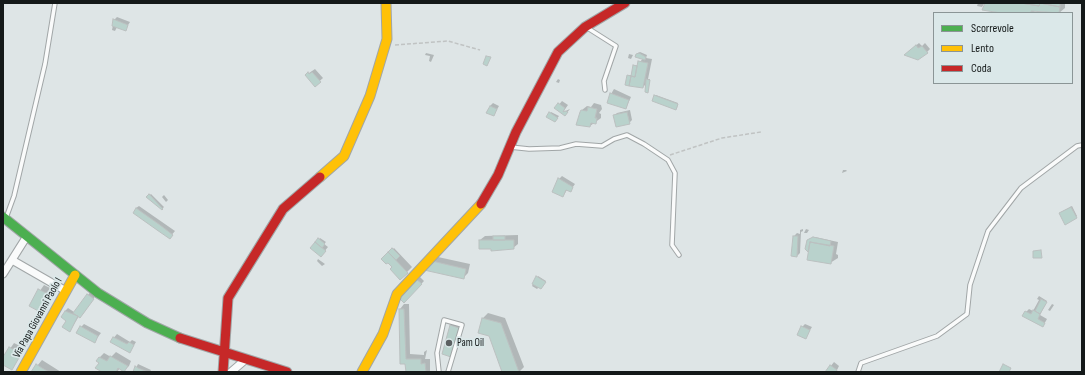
<!DOCTYPE html>
<html>
<head>
<meta charset="utf-8">
<style>
	body { margin:0 }
	#map { position:relative; width:1085px; height:375px; overflow:hidden; background:#dee5e6; font-family:"Sofia Sans Condensed",sans-serif }
	canvas { display:block }
	.frame { position:absolute; inset:0; border:4px solid #141919; pointer-events:none }
	.legend { position:absolute; left:933px; top:12px; width:140px; height:72px; box-sizing:border-box; background:#dbe8e9; border:1px solid #8b9596; margin:0; padding:5px 7px; list-style:none; font-size:12px; color:#141919 }
	.legend li { display:flex; align-items:center; gap:8px; height:20px }
	.legend b { width:20px; border:1px solid #8b9596 }
</style>
</head>
<body>
<div id="map">
<canvas width="1085" height="375"></canvas>
<div class="frame"></div>
<ul class="legend">
<li><b style="height:5px;background:#4caf50"></b>Scorrevole</li>
<li><b style="height:5px;background:#ffc107"></b>Lento</li>
<li><b style="height:5px;background:#c62828"></b>Coda</li>
</ul>
</div>
<script>
const g = document.querySelector('canvas').getContext('2d');
g.lineJoin = 'round';
function fill(path, color) { g.fillStyle = color; g.fill(path, 'evenodd'); }
const toPath = rows => new Path2D(rows.map(r => 'M' + r).join(''));
function strokePath(path, color, width, dash) { g.strokeStyle = color; g.lineWidth = width; g.lineCap = dash ? 'butt' : 'round'; g.setLineDash(dash || []); g.stroke(path); }
function drawText(font, color, halo, rows, align = 'center') {
  g.font = font + ' "Sofia Sans Condensed",sans-serif'; g.lineWidth = 3.5; g.setLineDash([]); g.textBaseline = 'middle'; g.strokeStyle = halo; g.fillStyle = color; for (const [text, x, y, turn = 0] of rows) {
    g.save(); g.translate(x, y); g.rotate((+turn || 0) * Math.PI / 180); g.textAlign = isNaN(turn) ? turn : align; if (halo) g.strokeText(text, 0, 0); g.fillText(text, 0, 0); g.restore();
  }
}
fill(toPath([
	[978,3,1065,3,1065,8,1059,13,1036,10,1033,13,1008,13,984,4,982,7,977,6],
	[117,17,130,22,125,30,117,27,115,31,112,30,114,20],
	[919,43,922,46,925,43,930,49,927,52,908,52],
	[640,52,647,55,646,58,652,59,648,79,650,79,648,92,647,83,643,87,628,75,632,75,634,66,638,65,643,58,637,54],
	[426,53,434,55,431,62,429,61,430,56,425,55],
	[629,54,633,55,631,59,628,58],
	[315,69,323,78,315,85,306,75],
	[558,79,560,80,559,83,556,82],
	[614,89,631,97,626,108,611,94],
	[656,95,678,103,677,108,655,96],
	[562,101,568,105,563,112,570,109,565,115,556,108],
	[493,103,499,106,494,115,490,106],
	[594,103,601,105,602,109,599,113,601,114,601,118,590,126,582,110,587,106,591,107],
	[630,110,632,120,629,123,614,116,617,113],
	[551,112,559,116,556,120,550,113],
	[843,170,846,170,847,171,842,173],
	[562,176,575,184,570,191,567,190,563,196,559,179],
	[151,194,164,207,162,209,147,197],
	[164,195,168,200,166,202,162,197],
	[139,206,175,231,169,238,136,208],
	[1072,206,1077,216,1076,217,1061,212],
	[803,229,803,231,801,232,800,253,797,256,794,236,797,233,800,234,800,230],
	[806,229,809,230,807,233,804,233],
	[518,235,518,244,513,248,492,248,480,240,485,236],
	[815,237,838,242,836,254,838,255,838,258,830,263,809,251,806,248,809,239],
	[320,238,326,242,324,244,328,247,323,253,311,248],
	[394,248,412,267,400,279,393,267,388,261,382,259],
	[438,257,470,264,468,273,463,278,433,262],
	[318,259,325,264,322,266,317,261],
	[538,276,546,281,542,287,539,287,537,289,532,286],
	[420,277,424,281,404,302,400,298],
	[44,285,56,291,42,312,30,305],
	[91,291,96,295,83,314,79,316,70,331,65,311,68,308,74,312,76,311],
	[1039,296,1047,301,1040,315,1047,319,1043,326,1026,312,1029,309,1033,311,1039,300,1037,299],
	[404,304,409,304,410,354,424,355,424,352,427,350,425,359,430,359,430,372,407,372,406,363,401,363,400,309],
	[1052,304,1054,305,1050,311,1048,310],
	[488,313,505,318,524,367,519,372,503,372,490,335,479,332,483,318],
	[84,324,101,333,94,342,81,327],
	[452,324,460,327,452,355,451,326],
	[805,324,812,327,806,337,802,327],
	[117,334,130,342,132,340,136,342,130,352,111,341],
	[14,343,22,347,26,343,28,344,11,369,3,364,3,359],
	[116,352,131,361,129,366,124,370,120,368,117,372,104,372,99,358,104,353,111,357],
	[42,360,61,372,32,372],
	[834,362,839,366,836,372,826,372],
	[138,364,151,370,150,372,134,372]
]), '#0003');
const building = toPath([
	[985,3,1021,3,1039,6,1040,3,1060,7,1059,13,1031,11,1031,13,1001,13,982,10,985,3],
	[1021,3,1060,3,1060,7,1040,3,1039,6,1021,3],
	[113,19,128,25,126,31,112,26,113,19],
	[916,45,918,48,922,46,928,53,918,60,904,55,916,45],
	[639,53,646,57,645,60,635,57,636,54,639,53],
	[486,56,491,57,487,66,483,64,486,56],
	[638,61,648,63,643,88,629,86,631,76,635,77,638,61],
	[633,65,637,66,635,77,631,76,629,86,625,85,627,75,631,76,633,65],
	[308,72,309,74,312,72,321,82,315,87,305,75,308,72],
	[646,79,650,80,648,93,645,92,646,79],
	[610,93,629,100,626,109,607,103,610,93],
	[654,95,678,104,676,110,652,101,654,95],
	[558,103,565,108,563,112,565,111,568,112,565,116,554,108,558,103],
	[490,106,497,109,494,116,486,113,490,106],
	[588,107,597,109,595,118,597,118,596,124,591,123,590,127,576,125,580,112,581,110,587,111,588,107],
	[549,112,558,118,555,122,546,117,549,112],
	[627,112,630,124,616,127,613,115,627,112],
	[558,178,573,187,571,192,566,190,563,197,552,192,558,178],
	[149,194,163,209,162,210,146,197,149,194],
	[1071,207,1077,218,1065,225,1059,213,1071,207],
	[136,208,160,225,173,235,170,239,157,230,133,213,136,208],
	[493,236,505,236,505,240,493,240,493,236],
	[793,236,798,236,797,257,791,256,793,236],
	[813,237,831,241,830,246,810,242,808,252,805,249,807,240,813,237],
	[318,238,325,244,322,248,315,242,318,238],
	[479,240,514,240,514,249,491,251,491,249,479,249,479,240],
	[315,242,326,251,321,257,310,248,315,242],
	[810,242,834,246,831,264,807,260,810,242],
	[392,248,400,256,396,260,388,252,392,248],
	[1041,250,1042,258,1033,258,1033,251,1041,250],
	[388,252,408,273,400,280,390,269,392,267,388,263,386,264,381,259,388,252],
	[432,261,466,269,464,279,424,270,432,261],
	[536,276,546,282,541,289,532,284,536,276],
	[416,279,422,284,404,303,399,298,416,279],
	[38,289,52,296,42,313,29,306,38,289],
	[87,294,94,299,80,318,73,313,87,294],
	[1041,299,1047,302,1040,314,1035,311,1041,299],
	[399,309,404,309,406,359,421,359,421,364,425,363,426,372,406,372,405,364,400,364,399,309],
	[1033,310,1040,314,1038,319,1045,323,1043,327,1022,316,1025,311,1031,314,1033,310],
	[65,311,78,316,70,332,62,327,66,321,61,317,65,311],
	[482,318,501,323,519,372,502,372,489,336,478,333,482,318],
	[450,325,459,328,451,357,442,354,450,325],
	[80,326,98,336,95,343,76,333,80,326],
	[801,326,810,330,806,339,797,335,801,326],
	[113,337,127,344,129,342,134,345,130,353,110,342,113,337],
	[9,347,18,352,21,347,24,349,12,370,3,365,3,357,9,347],
	[110,356,128,366,124,372,118,368,116,372,102,372,95,368,99,363,96,361,99,357,107,361,110,356],
	[36,364,42,368,49,372,31,372,36,364],
	[1003,364,1011,368,1009,372,999,372,1003,364],
	[830,365,837,370,836,372,825,372,830,365],
	[135,366,138,368,148,372,133,372,135,366]
]);
fill(building, '#b9d2cc');
strokePath(building, '#bbc0c0', 1);
const lane = toPath([
	[586,27,616,46,604,81,605,90],
	[510,147,529,149,560,148,576,144,602,146,614,139,627,135,644,144,668,160,675,173,672,245,679,255],
	[6,218,14,196,45,64,55,3],
	[439,372,437,353,444,320,462,325,448,372],
	[858,372,861,363,937,336,967,314,970,285,988,231,1021,188,1077,146,1082,145]
]);
const street = toPath([
	[12,260,66,291],
	[3,274,27,236],
	[231,372,245,360]
]);
const fast = toPath([
	[3,217,98,293,147,323,180,338]
]);
const slow = toPath([
	[320,177,344,156,370,96,387,39,386,3],
	[21,372,75,275],
	[362,372,383,334,397,294,481,204]
]);
const jam = toPath([
	[481,204,498,175,516,132,558,52,585,27,625,3],
	[180,338,287,372],
	[223,372,228,298,283,209,320,177]
]);
strokePath(lane, '#a1a6a7', 5.5);
strokePath(street, '#a1a6a7', 9);
strokePath(fast, '#a1a6a7', 11);
strokePath(slow, '#a1a6a7', 11);
strokePath(jam, '#a1a6a7', 11);
strokePath(toPath([
	[395,45,448,41,480,50],
	[670,155,722,138,761,132]
]), '#c0c3c3', 1.5, [4, 2]);
strokePath(lane, '#fafbfb', 3.5);
strokePath(street, '#fafbfb', 7);
strokePath(fast, '#4caf50', 9);
strokePath(slow, '#ffc107', 9);
strokePath(jam, '#c62828', 9);
for (const [x, y, r, color] of [
	[449,343,4,"#5b6061"]
]) { const dot = new Path2D(); dot.arc(x, y, r, 0, 2 * Math.PI); g.fillStyle = color; g.fill(dot); strokePath(dot, '#dbe8e9', 1.5); }
drawText('11px', '#141919', '#dbe8e9', [
	["Via Papa Giovanni Paolo I",38,318,-61]
]);
drawText('11px', '#141919', '#dbe8e9', [
	["Pam Oil",457,343]
], 'left');
</script>
</body>
</html>
